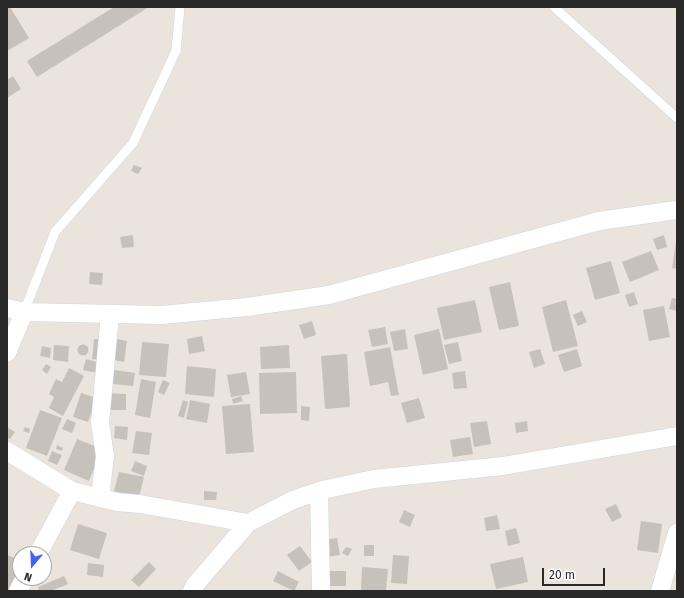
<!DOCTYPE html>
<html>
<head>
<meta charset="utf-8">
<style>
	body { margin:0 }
	#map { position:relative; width:684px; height:598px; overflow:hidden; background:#ebe4dc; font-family:"Fira Sans",sans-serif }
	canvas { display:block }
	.frame { position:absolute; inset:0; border:8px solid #292929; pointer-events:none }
	.north { position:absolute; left:12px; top:546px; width:40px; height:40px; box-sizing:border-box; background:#fff; border:1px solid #a9a9a9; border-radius:50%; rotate:199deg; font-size:11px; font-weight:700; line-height:16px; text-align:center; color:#292929 }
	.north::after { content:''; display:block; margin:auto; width:14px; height:18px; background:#4363f0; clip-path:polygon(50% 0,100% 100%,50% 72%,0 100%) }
	.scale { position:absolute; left:542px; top:568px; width:63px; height:18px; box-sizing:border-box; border:2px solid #292929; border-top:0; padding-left:5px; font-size:12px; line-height:14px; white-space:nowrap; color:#292929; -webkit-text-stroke:3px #fff; paint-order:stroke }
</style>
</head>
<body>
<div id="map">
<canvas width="684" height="598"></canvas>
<div class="frame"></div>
<div class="north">N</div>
<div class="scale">20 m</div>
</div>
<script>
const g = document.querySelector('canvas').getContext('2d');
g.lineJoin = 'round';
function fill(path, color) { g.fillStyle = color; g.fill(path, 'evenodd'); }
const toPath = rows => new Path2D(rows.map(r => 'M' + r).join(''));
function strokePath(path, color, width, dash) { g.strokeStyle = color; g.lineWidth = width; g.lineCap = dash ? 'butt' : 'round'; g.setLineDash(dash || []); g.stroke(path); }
fill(toPath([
	[7,7,10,7,29,38,7,51],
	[114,7,149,7,37,77,27,61],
	[13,76,21,89,7,98,7,80],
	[134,165,142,168,138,174,131,171],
	[133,235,134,247,122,248,120,237],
	[664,235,667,247,657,250,653,239],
	[676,242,677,242,677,269,672,268],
	[651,251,659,270,630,282,622,262],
	[611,261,620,293,595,300,586,268],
	[90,272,103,273,102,285,89,284],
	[510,282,519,326,499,330,489,287],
	[634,292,638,304,629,307,625,295],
	[672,298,677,299,677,311,669,309],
	[475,300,482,332,444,340,437,308],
	[566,300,578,346,553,352,542,307],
	[664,306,670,337,649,341,643,310],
	[582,311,587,322,578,326,573,315],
	[312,321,316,335,304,339,299,325],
	[385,327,388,344,372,347,368,330],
	[405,329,408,349,394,351,390,332],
	[439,329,448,369,423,375,414,335],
	[202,336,205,351,189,354,187,339],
	[94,339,104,339,103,360,92,359],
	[117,339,127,341,124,362,114,360],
	[142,342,169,344,166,377,139,375],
	[458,342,462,361,449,364,444,345],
	'77.5 350a5.5 5.5 0 1 1 11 0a5.5 5.5 0 1 1-11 0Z',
	[54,345,69,346,68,362,53,360],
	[289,345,290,368,261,369,260,347],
	[42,346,51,348,50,358,40,356],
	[390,347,399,395,391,396,388,382,370,386,364,352],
	[540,349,545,364,534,368,529,352],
	[577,349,582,366,564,372,558,355],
	[347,354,350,407,325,409,321,356],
	[86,359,100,363,97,373,83,370],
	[46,364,51,367,47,374,42,370],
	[187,366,216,369,214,397,185,394],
	[69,368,84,376,63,416,49,408,54,397,49,394,56,379,62,382],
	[114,370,135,373,133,386,112,384],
	[465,371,467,388,454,389,452,373],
	[246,372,250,394,231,397,227,375],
	[296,372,297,413,260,414,259,373],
	[141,379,156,382,150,418,135,415],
	[163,380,170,383,164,395,158,392],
	[81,393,97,398,88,422,73,417],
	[106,393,126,394,126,410,106,410],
	[241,396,243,401,233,404,232,399],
	[419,398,425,418,407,423,401,403],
	[183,400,188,402,184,418,178,416],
	[190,400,210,404,207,423,186,419],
	[250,404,254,452,226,454,222,406],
	[301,406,310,407,309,421,301,420],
	[40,410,62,418,47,456,26,448],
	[67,419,76,423,72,433,62,429],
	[487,421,491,444,474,447,470,423],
	[527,421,528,431,516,433,515,423],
	[115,426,128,427,127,440,114,438],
	[7,427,15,432,10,439,7,438],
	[25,427,30,429,29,433,23,431],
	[136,431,152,433,149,455,132,453],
	[470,437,473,454,453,457,450,440],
	[77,439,102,449,89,481,64,470],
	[57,445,63,448,62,451,56,449],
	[52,451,62,455,57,465,48,461],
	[135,461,147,466,144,476,131,471],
	[119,472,144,477,139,497,114,491],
	[204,491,217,492,216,500,204,500],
	[616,504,622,517,612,522,605,509],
	[404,510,415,515,410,527,399,522],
	[497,515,500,529,486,531,484,518],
	[641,521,662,524,658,553,637,550],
	[78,524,107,533,99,559,70,550],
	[516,528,520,543,508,546,505,531],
	[337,538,340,555,327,557,324,540],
	[364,545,374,545,374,556,364,556],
	[300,546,312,562,299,571,287,555],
	[346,547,352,549,348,556,342,553],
	[7,555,20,560,20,564,10,591,7,590],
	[393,555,409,556,407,584,391,583],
	[523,557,528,582,496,589,490,564],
	[149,562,156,569,139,587,131,580],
	[88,563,104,565,103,577,87,575],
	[362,567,388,569,386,591,361,591],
	[278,571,299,582,294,591,273,581],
	[325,571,346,571,346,586,325,586],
	[64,576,68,584,51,591,39,591,38,587]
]), '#c6c1bb');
const service = toPath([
	[554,7,677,118],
	[24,312,55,232,133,143,176,51,180,7]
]);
const minor = toPath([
	[7,308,24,312,162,315,247,307,329,295,599,221,669,211,677,210],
	[7,353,24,312],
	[7,451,72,491,117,502,140,504,248,523],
	[319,491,321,591],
	[100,498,105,456,100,423,110,314],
	[38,554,72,491],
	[18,591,25,578],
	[192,591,195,585,248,523,293,500,322,490,374,479,503,466,677,436],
	[660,591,677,533]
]);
strokePath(service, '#d1d4e1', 10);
strokePath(minor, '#d1d4e1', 19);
strokePath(service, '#fff', 9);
strokePath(minor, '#fff', 18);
</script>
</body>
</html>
